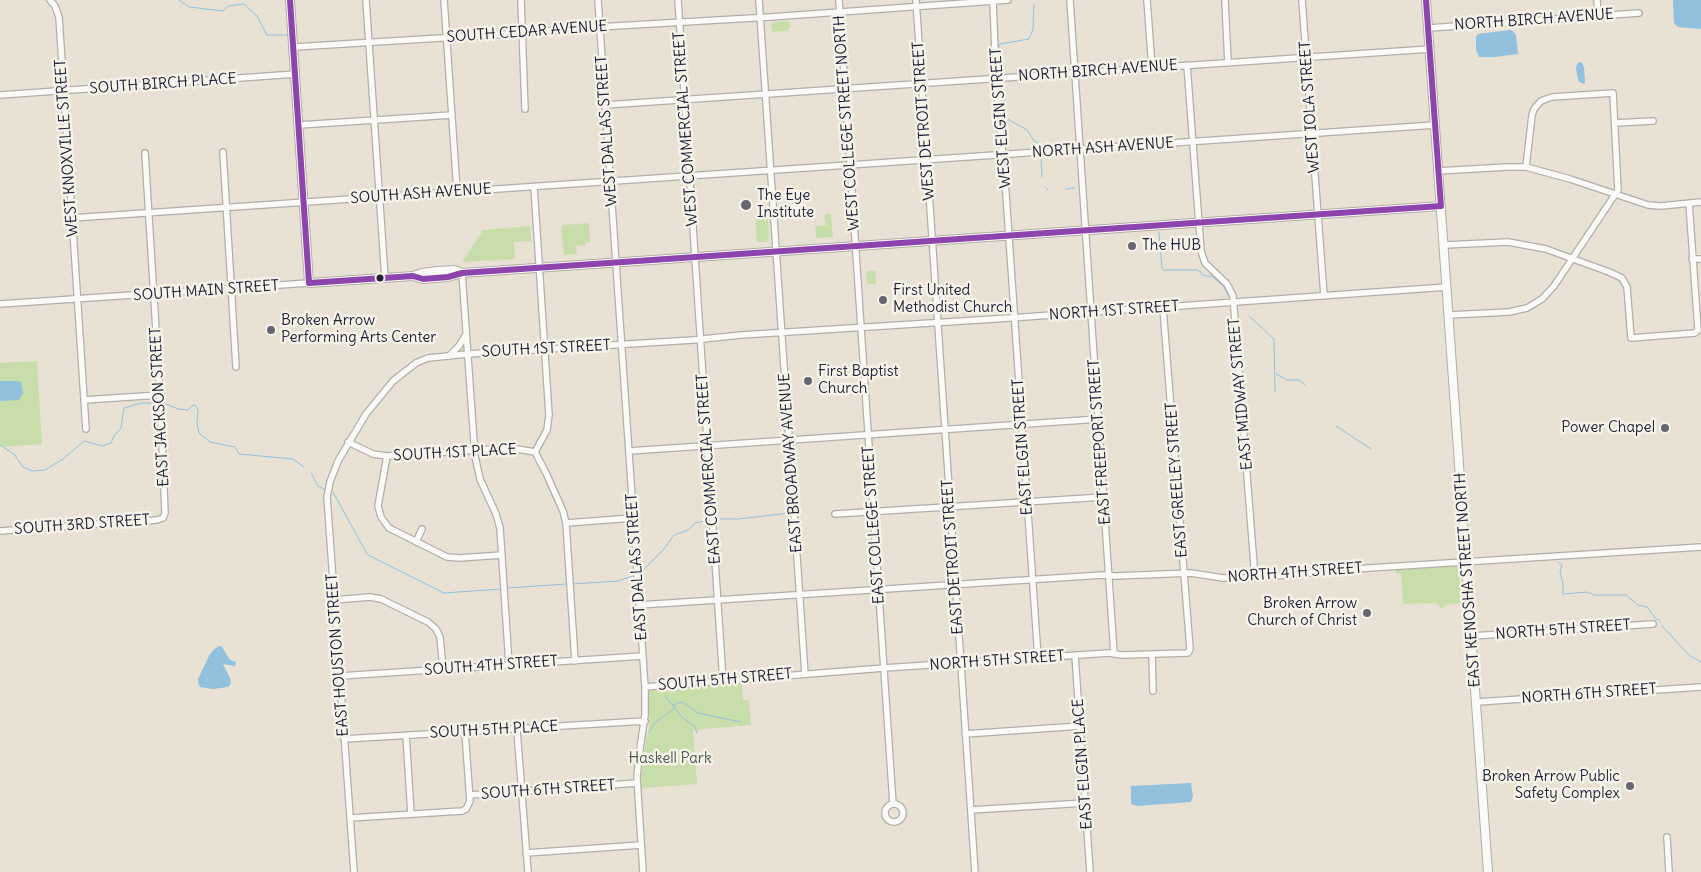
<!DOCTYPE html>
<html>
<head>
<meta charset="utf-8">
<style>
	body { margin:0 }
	canvas { display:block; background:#e9e1d3 }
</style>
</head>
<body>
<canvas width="1701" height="872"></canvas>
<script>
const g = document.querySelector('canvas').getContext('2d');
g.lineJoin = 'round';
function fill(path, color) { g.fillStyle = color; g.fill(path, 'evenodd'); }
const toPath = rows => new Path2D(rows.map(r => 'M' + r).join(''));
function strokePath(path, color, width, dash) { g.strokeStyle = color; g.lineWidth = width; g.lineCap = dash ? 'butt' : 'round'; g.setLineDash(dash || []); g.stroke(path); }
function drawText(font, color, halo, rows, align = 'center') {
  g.font = font + ' Delius,sans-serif'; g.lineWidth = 5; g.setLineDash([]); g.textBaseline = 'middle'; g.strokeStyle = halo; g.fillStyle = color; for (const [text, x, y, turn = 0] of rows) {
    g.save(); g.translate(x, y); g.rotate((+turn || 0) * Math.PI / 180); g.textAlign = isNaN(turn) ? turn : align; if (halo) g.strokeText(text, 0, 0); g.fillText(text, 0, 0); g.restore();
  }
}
fill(toPath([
	[789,21,790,27,787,31,772,32,771,24,775,22],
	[766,213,768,215,769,238,767,242,757,242,755,214],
	[824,214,831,214,833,237,816,238,815,226,826,225],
	[589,223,590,242,586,242,586,245,576,246,577,254,564,255,561,229,563,225],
	[530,226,531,241,514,242,515,259,462,262,483,230],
	[866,271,875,271,876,284,867,284],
	[37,361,42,444,0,447,0,363],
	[1458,566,1462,603,1449,604,1441,608,1436,603,1403,604,1401,574,1399,573,1396,574,1396,570],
	[742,681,743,700,749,700,751,725,693,730,697,784,641,788,643,757,649,726,649,689]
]), '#c7deaa');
fill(toPath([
	[1673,0,1701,0,1701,29,1678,27,1674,23],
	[1510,30,1513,31,1516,35,1518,54,1495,57,1479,57,1476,50,1476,37,1478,34],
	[1580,62,1582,63,1584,67,1585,83,1584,84,1579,82,1577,75,1576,68,1577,64],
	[0,381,17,381,21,382,23,393,19,400,0,401],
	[219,646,222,647,230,660,236,662,235,666,223,664,229,676,231,681,230,685,228,687,213,689,200,687,198,683,198,679,209,656,213,650],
	[1191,783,1193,796,1191,802,1137,806,1131,804,1131,786]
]), '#92c1de');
strokePath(toPath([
	[179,0,189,7,223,11,228,6,244,4,257,16,267,35,288,35],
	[1002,77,998,48,1000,44,1029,39,1033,29,1034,4],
	[1002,81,1001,89,1004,102,1004,117,1027,130,1034,141,1039,143,1041,150],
	[997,128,996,122,998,119],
	[998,133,999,141],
	[1041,155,1042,177],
	[1045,187,1048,190],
	[1066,189,1075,188],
	[1159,232,1162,268,1163,270,1197,270,1201,272,1202,275,1213,277,1221,284,1224,287,1229,297],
	[1249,316,1274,339,1275,392],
	[1276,374,1287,380,1299,380,1305,385],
	[164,403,178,409,188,410,193,405,195,405,198,410,197,424,199,433,210,442,235,447,239,454,293,459,304,467],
	[1336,426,1371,449],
	[0,444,3,447,14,454,23,467,32,471,45,470,63,459,84,441,102,446,111,443,114,436,121,428,124,408,141,403,157,403],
	[311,473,318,486,324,489],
	[333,492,367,554,370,556,444,593,501,589],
	[716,519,738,519,790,513],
	[1558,562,1562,565,1560,572,1563,584,1563,594,1588,592,1594,595,1626,595,1638,605,1647,607,1656,619,1660,620],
	[641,572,664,549,674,535,688,530,695,523,710,520],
	[573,584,618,581,633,576],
	[507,588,567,584],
	[1662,626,1690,656,1701,662],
	[666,697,682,717,695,727,697,733],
	[673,705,682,702,698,713,741,722],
	[649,732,656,722,675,708]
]), '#92c1de', 1);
const minor = toPath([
	[50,0,55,6,59,17,86,429],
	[366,0,385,278],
	[444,0,457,191],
	[521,0,525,109],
	[598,0,645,687,645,715,639,755,637,778,643,872],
	[678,0,723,681],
	[759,0,805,674],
	[839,0,893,804],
	[916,0,975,872],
	[993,0,996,78,1006,194,1038,658],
	[1070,0,1114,654],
	[1147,0,1152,68],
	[1225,0,1228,63],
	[1302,0,1324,296],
	[1597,0,1598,15],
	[1429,28,1639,13],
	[294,47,523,33,598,27,770,17,1008,0],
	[1187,65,1201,251,1205,263,1227,284,1233,296,1255,578],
	[0,95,296,74],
	[605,105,1430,49],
	[1615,123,1653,121],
	[299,125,452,115],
	[223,152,236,367],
	[1438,171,1507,167,1526,167,1570,179,1648,205,1661,206,1701,202],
	[534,187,549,415,547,430,535,452,546,473,563,511,566,523,575,661],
	[72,218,1435,125],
	[1444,245,1508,242,1546,249,1609,272,1622,278,1627,287,1631,338,1695,333,1698,330,1689,203],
	[1692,259,1701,259],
	[462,273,475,456,480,479,496,514,500,528,509,665],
	[0,304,309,283],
	[1449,315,1509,312,1527,308,1542,299,1554,286,1618,190,1613,93,1552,97,1541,101,1534,109,1532,115,1526,167],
	[449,356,459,346,465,336],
	[84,400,160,395],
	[348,442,373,454,387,456,511,448,535,452],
	[629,451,1099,419],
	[387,456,378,506,381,517,389,528,447,557,459,558,502,555],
	[835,514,1104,497],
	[566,523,633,518],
	[0,531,157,520,163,518,165,513,160,395,145,153],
	[416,542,422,529],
	[334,600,370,597,381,599,428,622,436,629,440,637,443,669],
	[639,605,1103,575,1115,576,1191,573,1223,578,1250,578,1369,568,1701,547],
	[1472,636,1653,624],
	[1075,655,1090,872],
	[1152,655,1153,691],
	[340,676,643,656],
	[645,687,884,668,1109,653,1121,655,1188,653,1190,649,1163,308],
	[1477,702,1701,687],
	[517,730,528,872],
	[965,734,1080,726],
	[406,735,411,814],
	[344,739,645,721],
	[470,795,637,783],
	'885 813a9 9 0 1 1 18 0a9 9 0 1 1-18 0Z',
	[971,810,1085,803],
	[350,818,462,811,466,809,470,801,465,732],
	[1667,837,1669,872],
	[526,853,641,845],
	[354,872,327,497,330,482,338,461,366,414,393,381,416,363,428,358,468,354,693,340,741,335,1010,318,1447,287]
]);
const major = toPath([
	[290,0,309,283,413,276,422,273,438,271,454,270,462,273],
	[1426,0,1488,872],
	[413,276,423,279,448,277,462,273,1441,206]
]);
strokePath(minor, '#b3aea8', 8);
strokePath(major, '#b3aea8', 10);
strokePath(minor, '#fcfaf8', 5.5);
strokePath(major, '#fcfaf8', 8);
strokePath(toPath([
	[290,0,309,283,413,276,423,279,448,277,462,273,1441,206,1426,0]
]), '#8e44ad', 6);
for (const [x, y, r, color] of [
	[746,205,6,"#686570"],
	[1132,246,5,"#686570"],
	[380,278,4.5,"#22223b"],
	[883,300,5,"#686570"],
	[271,330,5,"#686570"],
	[808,381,5,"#686570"],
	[1665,428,5,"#686570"],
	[1367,613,5,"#686570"],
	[1630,786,5,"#686570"]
]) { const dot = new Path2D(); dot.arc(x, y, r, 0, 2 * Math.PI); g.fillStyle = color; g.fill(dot); strokePath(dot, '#f7f3e8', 2); }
drawText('15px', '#22223b', '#f7f3e8', [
	["NORTH BIRCH AVENUE",1534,20,-4],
	["SOUTH CEDAR AVENUE",527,32,-4],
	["NORTH BIRCH AVENUE",1098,71,-4],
	["SOUTH BIRCH PLACE",163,84,-4],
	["WEST IOLA STREET",1310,107,-94],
	["WEST ELGIN STREET",1001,118,-94],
	["WEST DETROIT STREET",924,121,-94],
	["WEST COLLEGE STREET NORTH",847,123,-94],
	["WEST COMMERCIAL STREET",686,129,-94],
	["WEST DALLAS STREET",607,131,-94],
	["WEST KNOXVILLE STREET",67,148,-94],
	["NORTH ASH AVENUE",1103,148,-4],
	["SOUTH ASH AVENUE",421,194,-4],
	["SOUTH MAIN STREET",206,291,-4],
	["NORTH 1ST STREET",1114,311,-4],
	["SOUTH 1ST STREET",546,349,-3],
	["EAST MIDWAY STREET",1241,394,-95],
	["EAST JACKSON STREET",160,407,-93],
	["EAST FREEPORT STREET",1100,442,-94],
	["EAST ELGIN STREET",1023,447,-94],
	["SOUTH 1ST PLACE",455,453,-3],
	["EAST BROADWAY AVENUE",791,463,-94],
	["EAST COMMERCIAL STREET",709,469,-94],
	["EAST GREELEY STREET",1177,480,-94],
	["SOUTH 3RD STREET",82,525,-4],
	["EAST COLLEGE STREET",874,525,-94],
	["EAST DETROIT STREET",953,557,-94],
	["EAST DALLAS STREET",637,567,-94],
	["NORTH 4TH STREET",1295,573,-4],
	["EAST KENOSHA STREET NORTH",1468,580,-94],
	["NORTH 5TH STREET",1563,630,-4],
	["EAST HOUSTON STREET",338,655,-94],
	["NORTH 5TH STREET",997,661,-4],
	["SOUTH 4TH STREET",491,666,-4],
	["SOUTH 5TH STREET",725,680,-5],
	["NORTH 6TH STREET",1589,694,-4],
	["SOUTH 5TH PLACE",494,730,-3],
	["EAST ELGIN PLACE",1083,764,-94],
	["SOUTH 6TH STREET",548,790,-4]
]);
drawText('15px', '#22223b', '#f7f3e8', [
	["The Eye",757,196],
	["Institute",757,213],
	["The HUB",1142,246],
	["First United",893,291],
	["Methodist Church",893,308],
	["Broken Arrow",281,321],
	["Performing Arts Center",281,338],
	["First Baptist",818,372],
	["Church",818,389],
	["Power Chapel",1655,428,"right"],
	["Broken Arrow",1357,604,"right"],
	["Church of Christ",1357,621,"right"],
	["Broken Arrow Public",1620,777,"right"],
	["Safety Complex",1620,794,"right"]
], 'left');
drawText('15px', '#4b5a52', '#f7f3e8', [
	["Haskell Park",670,759]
]);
</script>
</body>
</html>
